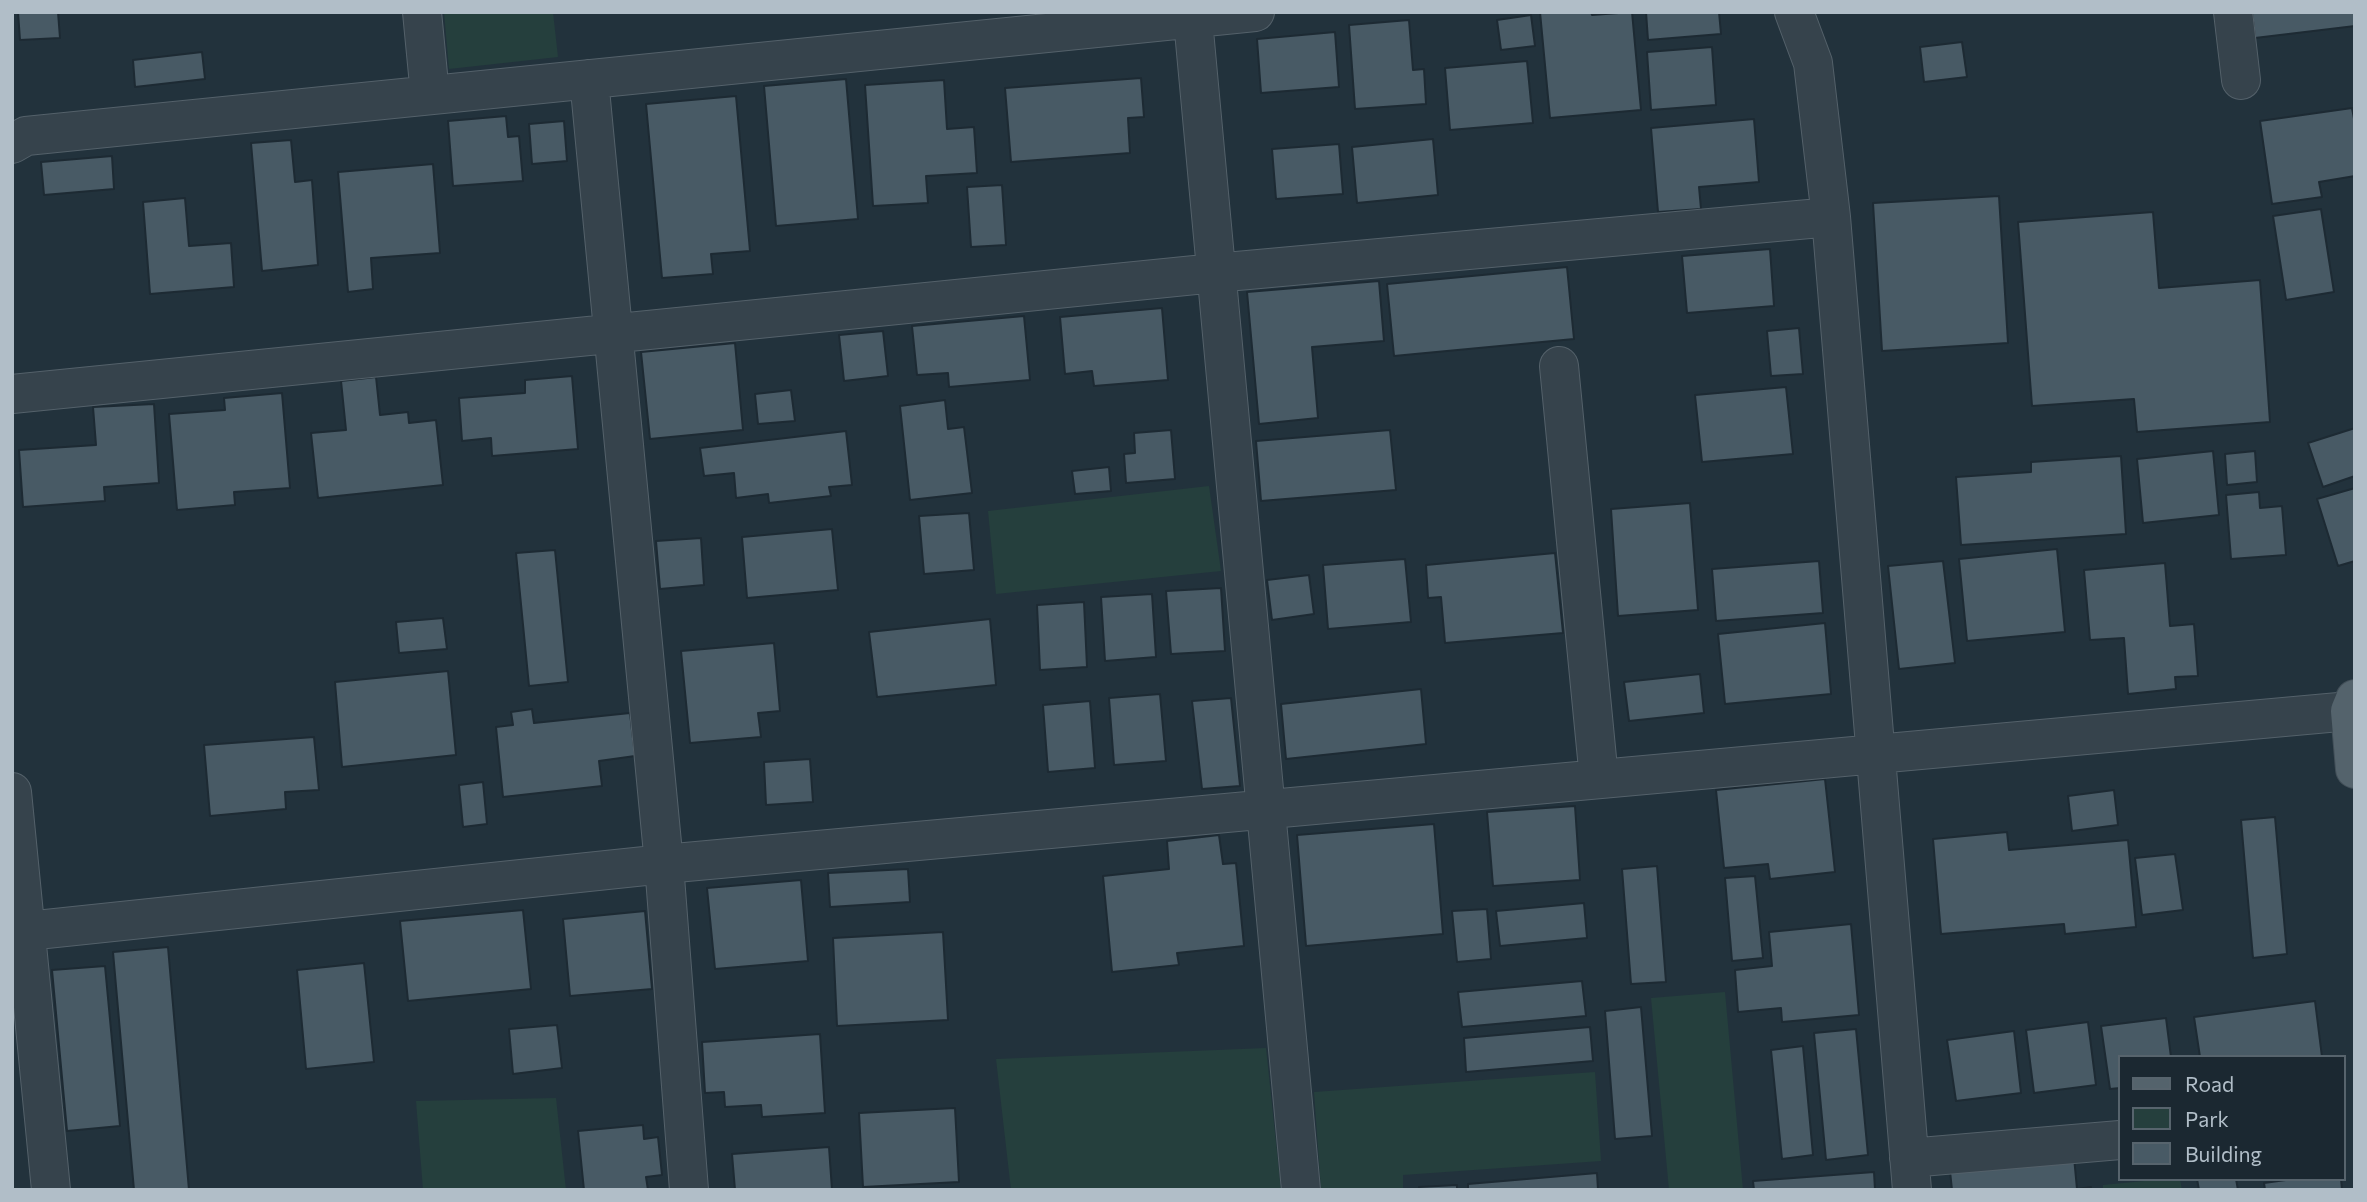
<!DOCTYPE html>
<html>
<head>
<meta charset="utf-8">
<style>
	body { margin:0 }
	#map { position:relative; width:2367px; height:1202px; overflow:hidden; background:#22323c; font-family:Commissioner,sans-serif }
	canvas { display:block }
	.frame { position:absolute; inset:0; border:14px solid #b1bec8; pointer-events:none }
	.legend { position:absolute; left:2118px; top:1055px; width:228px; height:126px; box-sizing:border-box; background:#1b2831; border:2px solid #57646d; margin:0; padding:9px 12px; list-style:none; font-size:21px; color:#b1bec8 }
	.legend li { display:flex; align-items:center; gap:14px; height:35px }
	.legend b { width:35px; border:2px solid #57646d }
</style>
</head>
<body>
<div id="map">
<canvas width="2367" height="1202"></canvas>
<div class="frame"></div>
<ul class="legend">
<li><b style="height:9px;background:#54636c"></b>Road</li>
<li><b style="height:19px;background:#253f3d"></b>Park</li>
<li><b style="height:19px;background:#485a65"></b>Building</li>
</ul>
</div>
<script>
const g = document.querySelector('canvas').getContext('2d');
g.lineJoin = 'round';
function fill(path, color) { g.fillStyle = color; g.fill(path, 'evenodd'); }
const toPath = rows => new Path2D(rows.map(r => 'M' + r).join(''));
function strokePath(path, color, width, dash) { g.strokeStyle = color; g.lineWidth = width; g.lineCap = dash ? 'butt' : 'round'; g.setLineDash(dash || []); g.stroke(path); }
fill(toPath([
	[444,12,553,12,558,57,449,69],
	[1209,486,1221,571,996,594,988,511],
	[1725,992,1743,1190,1669,1190,1651,998],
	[1266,1048,1281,1190,1011,1190,996,1059],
	[1595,1072,1601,1161,1403,1175,1403,1190,1321,1190,1314,1092],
	[556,1098,566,1190,423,1190,416,1101],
	[2164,1179,2180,1179,2182,1190,2103,1190,2103,1185]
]), '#253f3d');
const building = toPath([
	[18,12,58,12,60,38,20,40,18,12],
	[1540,12,1591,12,1592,15,1632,12,1641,110,1550,118,1540,12],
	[1646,12,1719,12,1721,34,1648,40,1646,12],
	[2252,12,2355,12,2355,26,2255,38,2252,12],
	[1531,15,1535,46,1501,50,1497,20,1531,15],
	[1409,20,1413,70,1424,69,1426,104,1355,109,1349,25,1409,20],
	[1335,32,1339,87,1261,93,1257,39,1335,32],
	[1962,42,1967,77,1924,82,1920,47,1962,42],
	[1712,47,1716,105,1651,110,1647,52,1712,47],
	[202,52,205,79,135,87,133,60,202,52],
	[1527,61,1533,123,1450,130,1445,68,1527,61],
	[1141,78,1144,117,1128,118,1130,153,1011,162,1005,88,1141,78],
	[846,79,858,219,776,226,764,86,846,79],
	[944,80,947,129,974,127,977,173,926,176,928,203,873,206,865,85,944,80],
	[736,96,750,251,711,254,713,274,662,278,646,104,736,96],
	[2352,108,2355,124,2355,176,2319,182,2322,197,2272,204,2260,121,2352,108],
	[506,116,508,137,519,136,523,181,453,186,448,121,506,116],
	[1754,119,1759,182,1699,187,1701,209,1658,212,1651,128,1754,119],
	[564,121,567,161,532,164,529,124,564,121],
	[1433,139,1438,195,1357,203,1352,147,1433,139],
	[291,140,295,182,312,180,318,265,262,271,251,143,291,140],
	[1339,144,1343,194,1276,199,1272,149,1339,144],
	[112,156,114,189,44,195,41,162,112,156],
	[433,164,440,253,371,258,373,289,348,292,338,172,433,164],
	[1002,185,1006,245,971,247,967,187,1002,185],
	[1999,196,2008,343,1882,351,1873,203,1999,196],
	[185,198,189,246,231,243,234,287,150,294,143,202,185,198],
	[2321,209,2334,292,2286,300,2273,216,2321,209],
	[2153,212,2159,288,2260,280,2270,422,2137,432,2134,399,2032,406,2018,222,2153,212],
	[1770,249,1774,306,1687,313,1682,256,1770,249],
	[1567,267,1574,339,1394,356,1387,284,1567,267],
	[1379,281,1384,341,1312,347,1318,418,1259,424,1247,292,1379,281],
	[1162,308,1168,380,1094,386,1092,371,1065,374,1060,317,1162,308],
	[1024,316,1030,380,949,387,948,373,917,375,912,326,1024,316],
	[1799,328,1803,374,1771,376,1767,331,1799,328],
	[883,331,888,376,844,381,839,335,883,331],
	[735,343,743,430,650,439,641,352,735,343],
	[572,376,578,449,492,456,491,438,462,441,459,398,525,393,525,380,572,376],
	[376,377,380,415,408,412,409,423,436,420,443,485,318,498,311,433,346,430,341,381,376,377],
	[1786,387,1793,454,1702,462,1695,395,1786,387],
	[791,390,795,421,758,424,755,394,791,390],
	[282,393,290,488,234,492,235,505,177,510,169,414,225,410,224,398,282,393],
	[945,400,948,429,964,427,972,493,910,500,900,406,945,400],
	[154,404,159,483,104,487,105,501,23,507,19,450,96,445,93,407,154,404],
	[2355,428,2355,476,2323,487,2308,443,2355,428],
	[1171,430,1175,479,1126,483,1124,454,1135,453,1134,433,1171,430],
	[1390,430,1396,490,1261,501,1256,441,1390,430],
	[846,431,852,485,829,487,831,496,769,503,768,494,736,498,734,473,704,476,700,448,846,431],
	[2213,451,2219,515,2143,523,2137,459,2213,451],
	[2255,451,2257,482,2227,485,2225,454,2255,451],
	[2121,456,2126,534,1961,545,1956,477,2031,472,2031,462,2121,456],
	[1109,467,1111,491,1075,494,1072,471,1109,467],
	[2355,488,2355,561,2338,566,2317,499,2355,488],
	[2259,492,2260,508,2282,506,2286,555,2231,559,2226,495,2259,492],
	[1690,503,1698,610,1618,616,1611,509,1690,503],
	[969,513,974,570,924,574,919,516,969,513],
	[832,529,838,590,747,598,742,537,832,529],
	[701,538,704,585,660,589,656,541,701,538],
	[2057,549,2065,632,1967,641,1959,559,2057,549],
	[555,550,568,682,529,686,516,553,555,550],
	[1555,553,1563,633,1445,643,1441,597,1428,598,1426,565,1555,553],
	[1405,559,1411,622,1328,629,1323,565,1405,559],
	[1819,561,1823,613,1716,621,1712,569,1819,561],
	[1943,561,1955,663,1899,669,1888,566,1943,561],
	[2165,563,2170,626,2194,624,2198,676,2175,677,2176,689,2128,694,2124,638,2090,640,2084,570,2165,563],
	[1309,575,1314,614,1272,620,1267,580,1309,575],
	[1221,588,1225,651,1171,654,1166,591,1221,588],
	[1152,594,1156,657,1105,661,1101,597,1152,594],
	[1084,602,1087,667,1040,670,1037,605,1084,602],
	[443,618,447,649,399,653,396,622,443,618],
	[990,619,996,685,877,697,869,632,990,619],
	[1825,623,1831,694,1725,704,1718,634,1825,623],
	[774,643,780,711,758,713,761,737,690,743,681,651,774,643],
	[448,671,456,755,342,767,335,682,448,671],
	[1700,674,1704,713,1629,721,1624,682,1700,674],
	[1421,689,1426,744,1286,759,1281,704,1421,689],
	[1160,694,1166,761,1114,765,1109,698,1160,694],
	[1231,698,1240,786,1202,789,1192,701,1231,698],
	[1090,701,1095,768,1048,772,1043,705,1090,701],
	[532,709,534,723,630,713,635,756,599,761,602,786,503,797,496,727,513,725,511,712,532,709],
	[314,737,319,790,285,792,286,809,210,816,204,745,314,737],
	[810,759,813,802,766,805,764,762,810,759],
	[1825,779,1835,872,1770,879,1768,864,1724,868,1716,790,1825,779],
	[483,782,487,824,463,827,459,785,483,782],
	[2114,790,2118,825,2072,831,2068,796,2114,790],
	[1575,806,1580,880,1493,886,1487,812,1575,806],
	[2275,817,2287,954,2253,958,2241,820,2275,817],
	[1434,824,1443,934,1306,946,1297,835,1434,824],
	[2007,832,2009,850,2128,840,2136,927,2065,934,2064,924,1941,934,1933,839,2007,832],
	[1219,835,1223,864,1236,863,1244,946,1177,953,1179,965,1112,972,1103,876,1169,869,1167,841,1219,835],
	[2175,854,2183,910,2142,915,2135,858,2175,854],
	[1657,866,1666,982,1631,984,1622,869,1657,866],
	[908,869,910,902,830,907,828,873,908,869],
	[1755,876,1763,958,1732,961,1725,878,1755,876],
	[801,880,808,961,715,969,707,888,801,880],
	[1584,903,1587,938,1500,946,1496,911,1584,903],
	[1487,909,1491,959,1457,962,1452,911,1487,909],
	[523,910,531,989,408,1001,400,921,523,910],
	[645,911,652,989,570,996,563,919,645,911],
	[1851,924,1859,1015,1782,1022,1781,1008,1738,1012,1735,970,1772,966,1769,932,1851,924],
	[943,932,948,1020,837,1026,833,938,943,932],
	[168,947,189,1190,134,1190,113,952,168,947],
	[364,963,374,1062,306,1069,297,970,364,963],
	[105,966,120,1126,67,1131,52,970,105,966],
	[1582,981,1586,1016,1462,1027,1458,992,1582,981],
	[2315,1001,2322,1057,2200,1057,2194,1017,2315,1001],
	[1641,1007,1652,1136,1615,1139,1605,1011,1641,1007],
	[2166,1018,2171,1057,2120,1057,2120,1088,2110,1089,2101,1026,2166,1018],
	[2088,1022,2096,1085,2034,1093,2026,1030,2088,1022],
	[557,1025,562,1068,513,1074,509,1029,557,1025],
	[1590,1027,1593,1061,1466,1072,1464,1038,1590,1027],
	[1856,1029,1868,1155,1826,1160,1814,1033,1856,1029],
	[2014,1031,2021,1093,1956,1101,1947,1040,2014,1031],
	[820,1034,825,1113,762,1117,761,1105,725,1107,724,1092,705,1093,702,1042,820,1034],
	[1803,1046,1813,1155,1782,1159,1771,1050,1803,1046],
	[955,1108,959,1182,863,1187,859,1113,955,1108],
	[643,1125,644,1139,658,1137,662,1175,646,1177,648,1190,584,1190,578,1131,643,1125],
	[829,1147,832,1190,735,1190,732,1154,829,1147],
	[2074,1157,2077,1189,2091,1187,2091,1190,1952,1190,1950,1171,2074,1157],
	[1874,1172,1875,1190,1754,1190,1753,1181,1874,1172],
	[1597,1173,1598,1190,1468,1190,1468,1184,1597,1173],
	[2197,1179,2236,1179,2238,1190,2199,1190,2197,1179],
	[2293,1179,2341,1179,2342,1190,2265,1190,2264,1183,2293,1179],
	[1457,1185,1457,1190,1419,1190,1419,1187,1457,1185]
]);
fill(building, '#485a65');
strokePath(building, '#1d2a33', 2);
const minor = toPath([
	[422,12,430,95],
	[1794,12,1813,63,1831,217,1912,1190],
	[2233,12,2241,80],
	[1193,20,1301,1190],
	[589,79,664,864,689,1190],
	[12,144,26,136,1255,12],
	[1559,366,1599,779],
	[12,394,1215,273,1831,217],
	[12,792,51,1190],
	[27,931,664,864,2350,711],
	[1909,1158,2120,1140]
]);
const major = toPath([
	[2355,699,2350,711,2355,769]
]);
strokePath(minor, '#54616a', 40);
strokePath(major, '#424f58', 40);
strokePath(minor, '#36434c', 38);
strokePath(major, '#54636c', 38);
</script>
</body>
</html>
